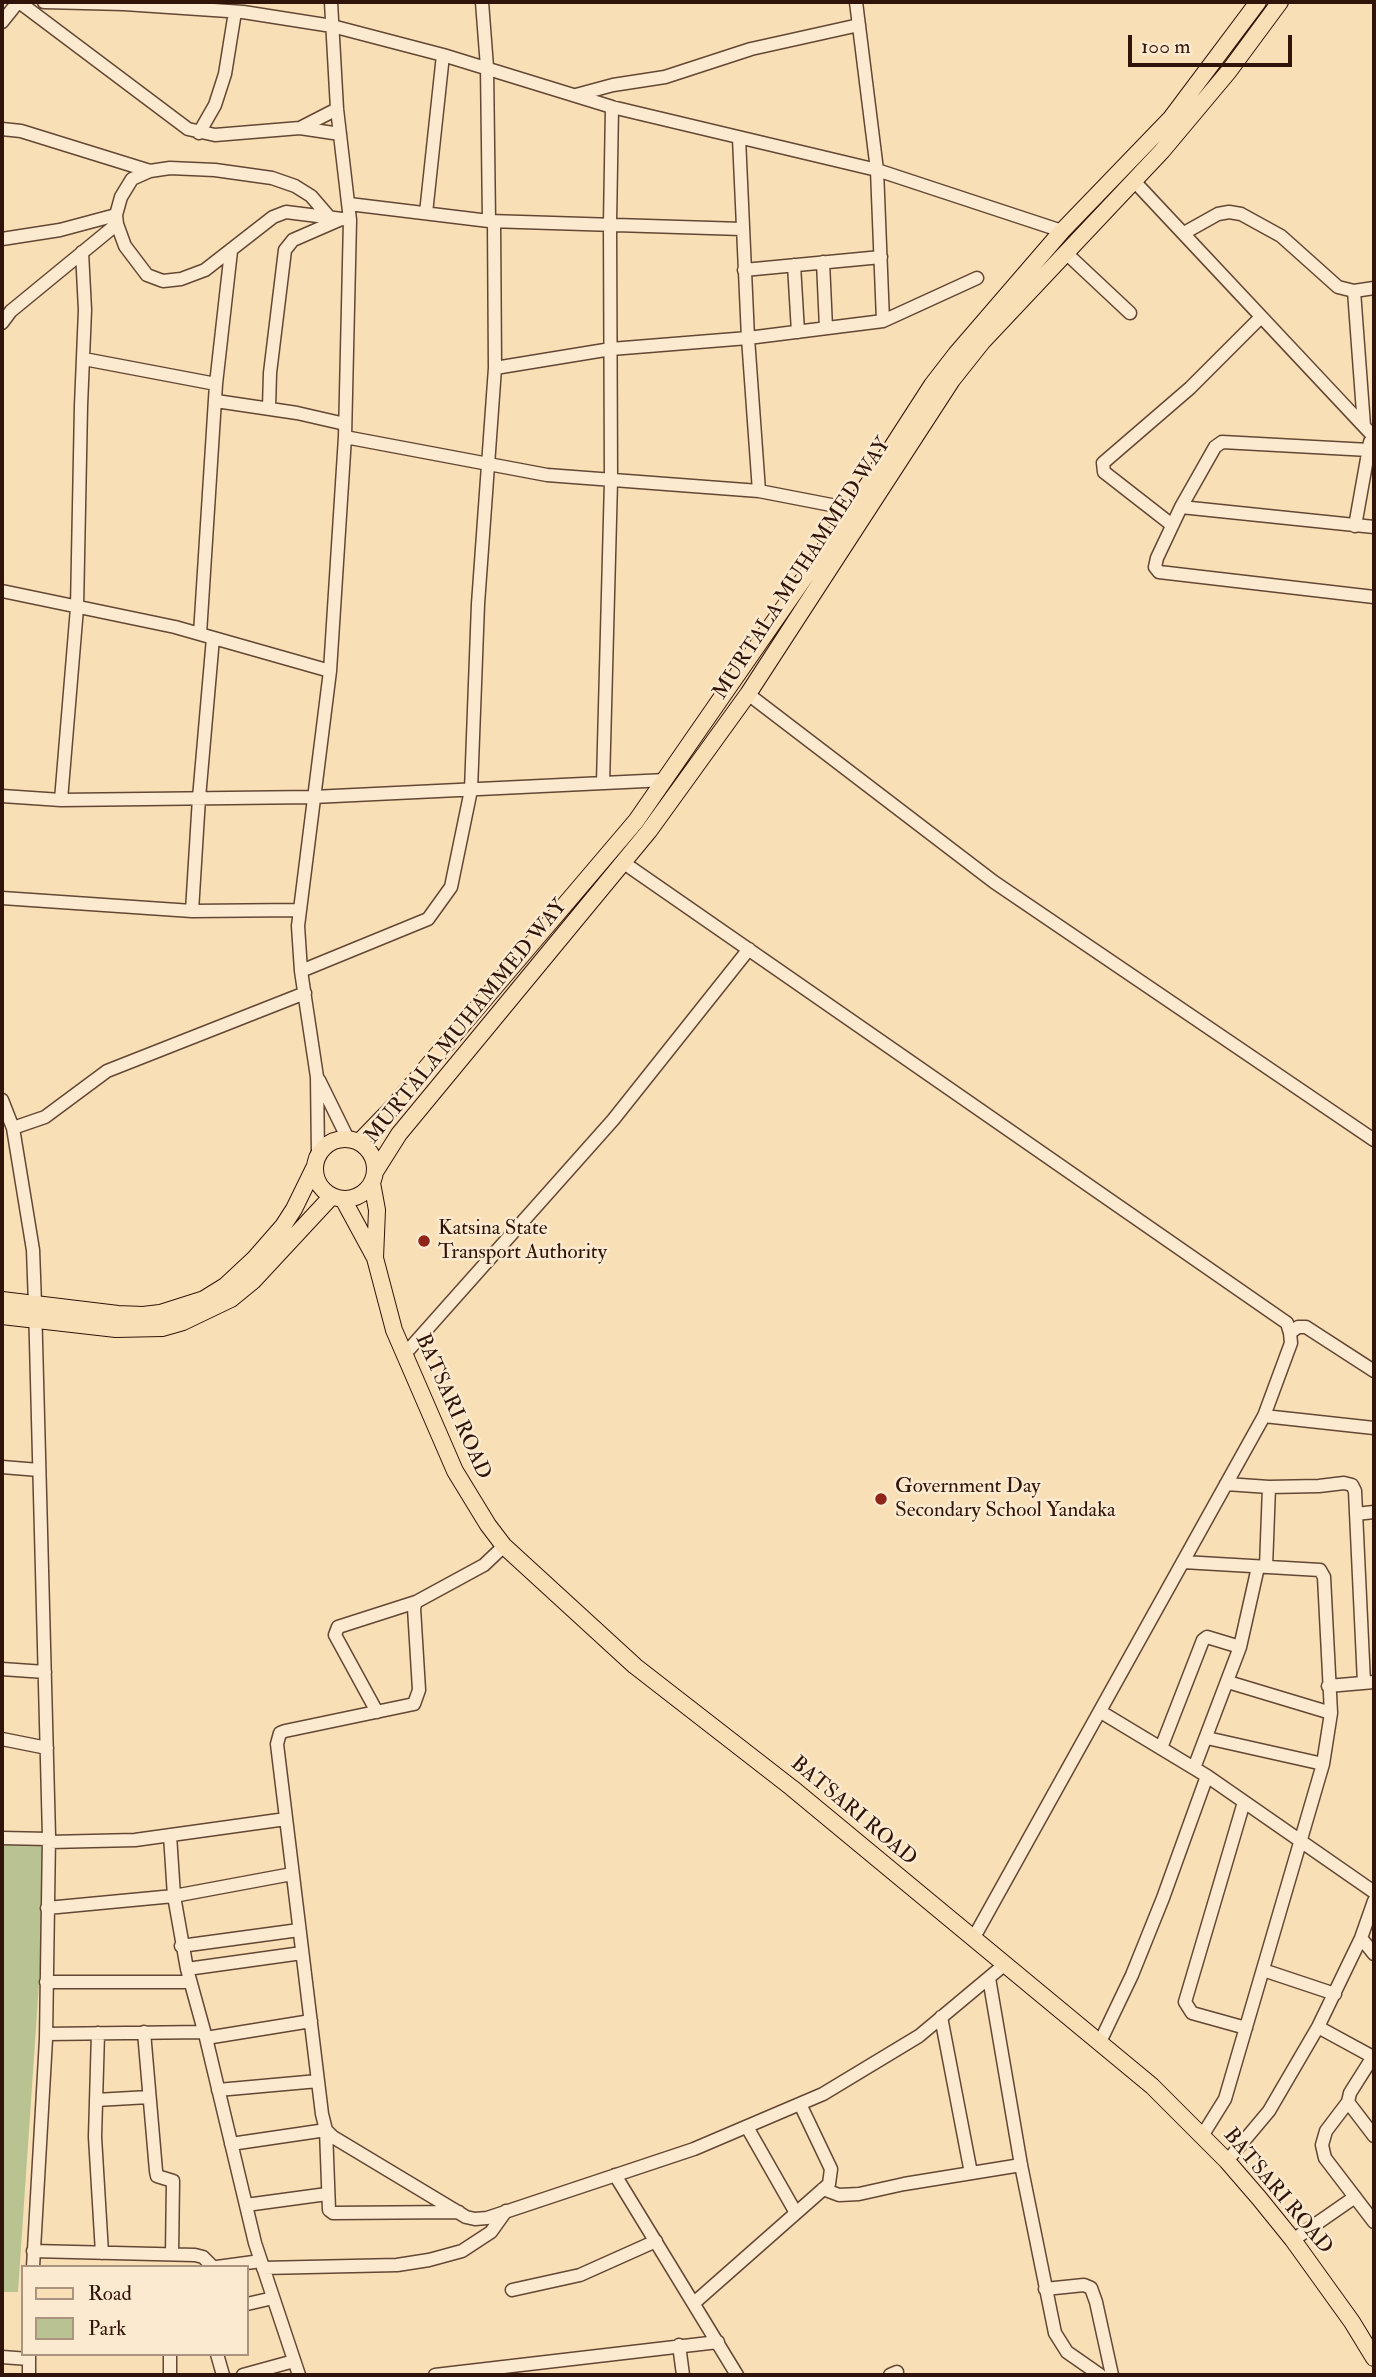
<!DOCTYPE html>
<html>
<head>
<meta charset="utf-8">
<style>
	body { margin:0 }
	#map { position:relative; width:1376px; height:2377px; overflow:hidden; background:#f9dfb6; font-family:"IM FELL Double Pica",serif }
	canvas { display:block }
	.frame { position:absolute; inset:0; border:4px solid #311409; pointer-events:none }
	.legend { position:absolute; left:21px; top:2265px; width:228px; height:91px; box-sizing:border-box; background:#fbead0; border:2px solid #aa9480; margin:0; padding:9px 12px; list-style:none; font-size:21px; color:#311409 }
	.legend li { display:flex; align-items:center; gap:14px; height:35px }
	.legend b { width:35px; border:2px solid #aa9480 }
	.scale { position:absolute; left:1128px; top:35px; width:164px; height:32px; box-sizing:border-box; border:4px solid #311409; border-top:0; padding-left:9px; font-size:21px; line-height:24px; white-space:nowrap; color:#311409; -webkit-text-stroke:5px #fbead0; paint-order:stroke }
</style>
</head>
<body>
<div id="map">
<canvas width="1376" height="2377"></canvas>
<div class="frame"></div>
<ul class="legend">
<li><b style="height:9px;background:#f9dfb6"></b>Road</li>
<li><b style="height:19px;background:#b9c392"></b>Park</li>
</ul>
<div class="scale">100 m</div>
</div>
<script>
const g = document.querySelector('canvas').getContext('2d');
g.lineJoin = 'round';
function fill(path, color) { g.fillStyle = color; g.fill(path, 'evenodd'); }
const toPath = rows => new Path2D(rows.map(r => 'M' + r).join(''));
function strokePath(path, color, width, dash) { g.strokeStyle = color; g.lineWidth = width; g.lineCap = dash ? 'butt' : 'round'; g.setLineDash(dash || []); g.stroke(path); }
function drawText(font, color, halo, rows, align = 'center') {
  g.font = font + ' "IM FELL Double Pica",serif'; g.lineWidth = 5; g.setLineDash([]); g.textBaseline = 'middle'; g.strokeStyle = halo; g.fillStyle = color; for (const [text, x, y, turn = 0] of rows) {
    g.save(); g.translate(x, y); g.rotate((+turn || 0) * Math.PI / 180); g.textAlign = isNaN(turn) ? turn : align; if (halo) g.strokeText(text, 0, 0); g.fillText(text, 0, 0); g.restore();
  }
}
fill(toPath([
	[2,1835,49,1837,18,2292,2,2292]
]), '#b9c392');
const minor = toPath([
	[19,2,188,129,215,135,300,128,340,134],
	[44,2,124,4,243,12,332,26,443,55,612,107,877,170,1062,231],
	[482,2,487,67,489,221],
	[856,2,877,170,883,321],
	[2,22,18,2],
	[576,95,613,85,665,77,751,49,859,25],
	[300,128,337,109],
	[2,129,21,131,150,171],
	[199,133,215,105,225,74,235,12],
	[739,138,748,338,759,491],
	[1134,181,1374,437],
	[349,204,489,221,742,229],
	[426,213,443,55],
	[117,224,125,246,147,275,163,281,181,279,205,270,273,217,286,212,350,220],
	[1184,233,1218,214,1229,212,1241,214,1281,236,1338,287,1354,291,1374,288],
	[2,239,60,230,116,215],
	[1066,253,1130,313],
	[823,262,826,328],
	[794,265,798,332],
	[744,270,881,257],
	[1354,291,1364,426],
	[2,323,11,311,117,224,116,215,121,197,132,179,150,171,170,168,215,170,272,178,295,186,311,196,330,218],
	[84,359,216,384],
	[495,368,611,349,748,338,883,321,977,278],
	[216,401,297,413,345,424],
	[269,408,270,373,285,250,293,240,339,220],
	[345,437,547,475,759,491,852,509],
	[1369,450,1222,442,1215,447,1181,507,1157,558,1155,567,1159,572,1374,597],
	[1181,507,1374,527],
	[1172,525,1104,472,1103,463,1190,388,1261,317],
	[1355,526,1370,442],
	[2,591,175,627,330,671],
	[200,634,216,384,231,251],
	[748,694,994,882,1374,1140],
	[603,783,611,481,610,223,612,107],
	[2,796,61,800,313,797,666,780],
	[61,800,77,608,81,406,85,310,82,252],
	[624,863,1287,1323,1290,1333,1291,1343,1264,1416,973,1939],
	[2,898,192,911,299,910],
	[192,911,199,798,213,638],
	[301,971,428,919,451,887,471,790,478,604,495,368,494,221],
	[319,1080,348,1139],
	[2,1100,13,1128,33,1250,35,1304,49,1836,46,2039,33,2267],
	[13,1128,45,1117,107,1071,305,993],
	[318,1155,317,1077,301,971,298,926,330,671,345,437,350,220,337,109,331,2],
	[1290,1333,1298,1327,1306,1327,1374,1371],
	[404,1355,613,1120,749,949],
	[1264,1416,1374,1428],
	[2,1467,39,1470],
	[1226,1484,1269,1487,1319,1486,1344,1483,1352,1485,1355,1491,1364,1683],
	[1356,1514,1374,1512],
	[1183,1562,1320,1570,1324,1577,1331,1713,1323,1764,1225,2099,1202,2136],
	[1266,1567,1269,1487],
	[416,1602,414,1608,419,1690,414,1704,285,1731,280,1733,277,1744,322,2114,326,2130,329,2210,333,2213,459,2212],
	[2,1669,45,1672],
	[1228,1682,1331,1713],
	[1328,1686,1374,1682],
	[377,1712,335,1635,338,1627,416,1602,484,1565,504,1546],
	[1101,1712,1207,1776,1374,1892],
	[1207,1738,1323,1764],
	[2,1739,47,1748],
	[1161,1748,1203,1640,1207,1637,1240,1647],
	[1194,1768,1240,1647,1258,1567],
	[1244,1802,1185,2002,1192,2013,1246,2028],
	[170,1835,174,1896,187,1969,206,2038,255,2243,299,2375],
	[2,1838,49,1839],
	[49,1842,135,1840,286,1819],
	[47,1908,174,1896,292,1874],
	[1361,1938,1374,1954],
	[181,1946,299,1930],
	[187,1969,302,1953],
	[1263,1970,1335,1994],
	[989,1978,1021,2165,1055,2333,1067,2352,1100,2375],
	[46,1982,190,1982],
	[941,2017,971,2173],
	[1318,2027,1373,2057],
	[144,2032,156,2171,157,2176,173,2181,172,2254],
	[98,2033,95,2137,102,2253],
	[46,2034,204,2032],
	[206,2038,311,2021],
	[1100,2042,1132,1975,1163,1898,1207,1776],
	[1374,2055,1350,2093,1348,2102,1374,2136],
	[218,2090,318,2081],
	[96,2100,149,2097],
	[1348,2102,1326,2131,1322,2145,1325,2158,1374,2222],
	[747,2127,796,2213],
	[326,2130,333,2137,466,2217,475,2219,487,2218,694,2149,823,2094,919,2036,1004,1965],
	[231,2144,326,2130],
	[1227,2161,1269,2111,1318,2027,1361,1938,1374,1901],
	[615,2175,737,2375],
	[823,2189,839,2195,859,2194,904,2184,1021,2165],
	[246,2205,327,2194],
	[1293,2240,1355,2197],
	[33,2251,195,2255,203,2257,213,2267],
	[217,2267,261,2261],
	[263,2268,397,2265,429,2260,462,2251,491,2232,506,2211],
	[1045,2289,1084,2285,1091,2288,1096,2302,1112,2375],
	[512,2290,580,2275,656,2241],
	[694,2303,829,2184,831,2169,800,2104],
	[247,2304,273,2298],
	[679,2345,683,2375],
	[170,2354,170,2375],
	[217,2354,223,2375],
	[2,2357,29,2359],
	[29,2375,29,2354],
	[243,2375,294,2361],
	[435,2375,718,2342],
	[890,2375,897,2372]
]);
const major = toPath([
	'315 1169a30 30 0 1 1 60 0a30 30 0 1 1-60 0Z',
	[359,1142,392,1108,636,821,852,509,932,385,956,354,1062,231,1171,118,1258,2],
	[375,1172,399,1134,649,831,748,694,952,380,983,341,1162,151,1229,71,1280,2],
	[372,1183,377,1210,375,1258],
	[343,1199,375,1258,394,1330,455,1471,488,1525,504,1546,635,1666,792,1788,1152,2086,1227,2161,1259,2198,1293,2240,1352,2322,1374,2358],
	[2,1300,118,1314,143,1315,160,1313,204,1299,225,1286,255,1258,283,1226,294,1209,315,1166],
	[2,1316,116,1329,162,1328,183,1322,231,1299,253,1281,332,1196]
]);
strokePath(minor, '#634734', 15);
strokePath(major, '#311409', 18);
strokePath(minor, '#fbead0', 12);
strokePath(major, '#f9dfb6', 16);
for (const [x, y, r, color] of [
	[424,1241,7,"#8f2418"],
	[881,1499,7,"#8f2418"]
]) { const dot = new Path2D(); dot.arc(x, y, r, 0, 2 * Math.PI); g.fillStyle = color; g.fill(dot); strokePath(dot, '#fbead0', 2.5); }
drawText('21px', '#311409', '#fbead0', [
	["MURTALA MUHAMMED WAY",803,569,-57],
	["MURTALA MUHAMMED WAY",467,1022,-51],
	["BATSARI ROAD",452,1407,66],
	["BATSARI ROAD",853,1812,40],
	["BATSARI ROAD",1277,2192,50]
]);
drawText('21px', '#311409', '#fbead0', [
	["Katsina State",438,1229],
	["Transport Authority",438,1253],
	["Government Day",895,1487],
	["Secondary School Yandaka",895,1511]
], 'left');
</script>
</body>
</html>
